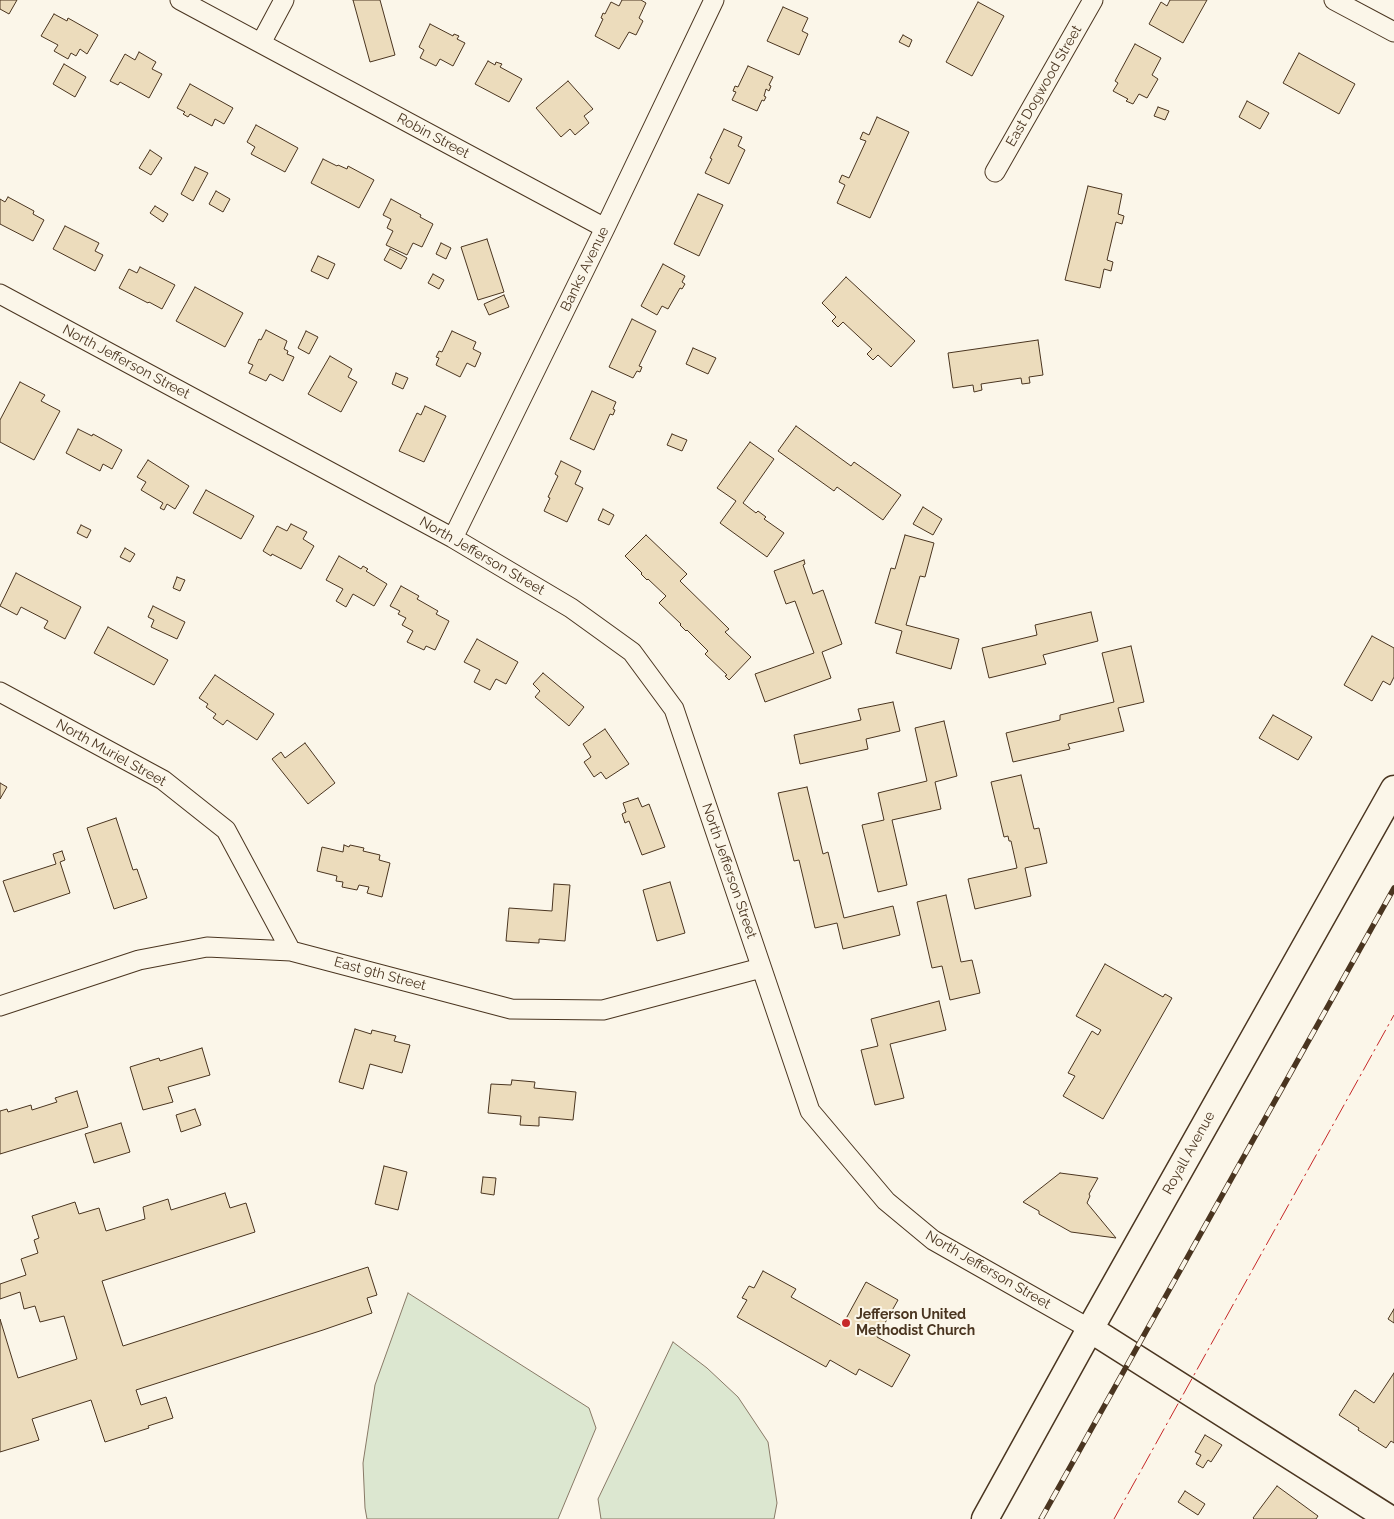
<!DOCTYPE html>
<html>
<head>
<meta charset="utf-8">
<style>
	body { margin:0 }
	canvas { display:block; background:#fbf6e9 }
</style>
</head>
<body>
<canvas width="1394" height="1519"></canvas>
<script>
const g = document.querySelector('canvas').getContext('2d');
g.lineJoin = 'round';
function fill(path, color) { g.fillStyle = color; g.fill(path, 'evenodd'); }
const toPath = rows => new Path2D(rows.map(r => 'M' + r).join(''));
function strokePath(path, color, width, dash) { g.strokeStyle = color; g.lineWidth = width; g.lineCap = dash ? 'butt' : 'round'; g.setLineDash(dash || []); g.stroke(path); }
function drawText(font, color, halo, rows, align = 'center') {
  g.font = font + ' Raleway,sans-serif'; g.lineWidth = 4; g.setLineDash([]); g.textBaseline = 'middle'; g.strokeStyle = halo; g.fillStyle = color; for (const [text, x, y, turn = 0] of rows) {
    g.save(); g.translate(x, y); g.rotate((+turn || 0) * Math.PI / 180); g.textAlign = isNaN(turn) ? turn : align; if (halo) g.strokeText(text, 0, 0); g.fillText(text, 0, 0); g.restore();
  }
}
const green = toPath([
	[408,1293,589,1408,596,1428,558,1519,367,1519,365,1508,363,1463,375,1385,408,1293],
	[673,1342,707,1368,738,1397,768,1442,777,1503,774,1519,601,1519,598,1499,673,1342]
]);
fill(green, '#dce7d0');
strokePath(green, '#887966', 1);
const building = toPath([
	[0,0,17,0,9,14,0,9,0,0],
	[353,0,380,0,395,55,370,62,353,0],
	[622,0,641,0,646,3,639,18,643,21,636,35,629,32,619,49,595,36,603,19,601,18,603,13,605,14,611,2,619,6,622,0],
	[1170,0,1207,0,1183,43,1149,24,1161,2,1167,6,1170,0],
	[978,2,1004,16,972,76,946,62,978,2],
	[783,7,808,18,802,31,808,34,799,55,767,41,783,7],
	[54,14,67,21,68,18,98,35,87,54,80,49,76,56,71,53,68,59,54,51,58,45,41,36,54,14],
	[430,24,453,36,454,34,459,36,457,39,465,43,453,66,440,59,436,66,420,58,424,50,419,47,430,24],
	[903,35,912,40,909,47,899,42,903,35],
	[1135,44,1161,58,1152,75,1158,79,1147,98,1139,94,1133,104,1126,101,1128,99,1113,91,1118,83,1115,81,1135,44],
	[139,52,156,62,152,69,162,74,149,98,120,82,118,85,110,81,125,54,135,60,139,52],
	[1299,53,1355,84,1339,114,1283,83,1299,53],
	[488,61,495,65,496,62,502,64,500,67,522,79,509,102,475,84,488,61],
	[64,64,86,77,75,97,53,84,64,64],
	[748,66,773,77,769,85,771,86,769,91,766,89,764,96,766,97,764,101,762,100,757,111,732,100,736,92,733,91,735,86,738,87,748,66],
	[568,81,593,109,584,116,589,123,575,135,570,129,561,137,536,108,568,81],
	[190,84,233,108,224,124,215,119,212,126,190,114,188,117,183,114,185,112,177,108,190,84],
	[1247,101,1269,113,1260,129,1239,117,1247,101],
	[1158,107,1169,111,1165,120,1154,116,1158,107],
	[877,117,909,132,870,218,837,203,845,185,839,182,842,175,849,178,866,141,860,139,863,132,869,135,877,117],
	[256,125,298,148,285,172,251,154,255,147,247,142,256,125],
	[724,129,742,137,738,146,745,150,729,184,705,173,712,159,710,158,724,129],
	[150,150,162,158,151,175,139,168,150,150],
	[323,159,337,166,338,165,347,169,348,166,374,180,359,208,311,183,323,159],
	[195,167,208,173,193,201,181,194,195,167],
	[1088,186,1122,194,1118,214,1124,216,1122,224,1116,222,1107,260,1113,262,1111,271,1104,269,1100,288,1065,280,1088,186],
	[216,191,230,199,223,212,209,204,216,191],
	[698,194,723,205,699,256,674,244,698,194],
	[8,197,34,211,33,214,44,220,33,241,0,224,0,199,5,202,8,197],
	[391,199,421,215,420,217,433,224,422,247,413,243,407,255,386,245,393,231,387,228,391,219,383,215,391,199],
	[155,206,168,214,163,222,150,213,155,206],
	[65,226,99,243,95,251,103,255,95,271,53,249,65,226],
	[487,239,504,292,478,300,461,247,487,239],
	[441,243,451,248,446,259,436,254,441,243],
	[390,249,407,258,401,269,384,260,390,249],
	[318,256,335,264,328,279,311,271,318,256],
	[663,264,685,276,682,282,685,284,682,289,680,288,668,309,662,306,657,315,641,306,663,264],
	[140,267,175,285,162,309,149,302,148,303,119,288,129,269,137,273,140,267],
	[433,274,444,280,439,289,428,283,433,274],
	[846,277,915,341,891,367,878,355,873,360,867,354,872,349,843,322,838,327,832,321,836,317,822,303,846,277],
	[195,287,243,313,225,347,176,321,195,287],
	[504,295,509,307,489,315,484,304,504,295],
	[632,319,656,331,639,366,642,367,640,372,637,371,633,378,609,367,632,319],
	[266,330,287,341,284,349,288,351,287,354,294,357,283,381,270,374,266,381,249,373,253,365,248,363,259,339,261,340,266,330],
	[306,331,318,337,309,354,298,348,306,331],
	[452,331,476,342,473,349,481,353,475,367,467,363,460,377,436,365,439,358,436,357,439,351,442,352,452,331],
	[1038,340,1043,375,1029,377,1030,383,1022,384,1021,378,981,384,982,390,974,392,973,385,953,388,948,353,1038,340],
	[693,348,716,358,708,374,686,364,693,348],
	[330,356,352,369,348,377,357,382,341,412,308,394,330,356],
	[396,373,408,378,403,389,392,384,396,373],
	[20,382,45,395,41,401,60,411,34,460,0,442,0,420,20,382],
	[592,391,616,402,613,409,615,410,613,415,610,414,594,450,570,439,592,391],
	[425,406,446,416,424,462,399,451,417,413,421,415,425,406],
	[796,426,851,466,854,462,901,495,883,520,837,487,834,491,778,451,796,426],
	[78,429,92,436,93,434,122,450,112,469,103,464,100,471,66,453,78,429],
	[672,434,687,440,682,451,667,445,672,434],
	[750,442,774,459,743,503,756,513,758,511,766,517,764,519,784,533,767,557,720,523,736,501,717,488,750,442],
	[148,460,189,486,175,509,167,504,164,510,160,508,163,503,141,490,146,482,137,477,148,460],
	[561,461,581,471,575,484,583,488,567,522,544,511,550,498,548,497,558,476,555,474,561,461],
	[206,490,254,516,241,539,193,513,206,490],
	[923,507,942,519,933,535,913,524,923,507],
	[603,509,614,515,609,525,598,520,603,509],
	[291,524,307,532,303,539,314,546,301,569,272,554,271,556,263,551,277,526,287,531,291,524],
	[81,525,91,530,87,538,77,533,81,525],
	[646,535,687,574,680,581,729,629,725,632,751,657,729,680,725,676,727,675,705,654,708,651,687,630,686,631,680,625,681,624,659,603,666,596,648,579,647,580,641,574,642,573,625,556,646,535],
	[905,535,934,543,925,577,920,576,906,625,959,639,951,669,896,653,902,631,875,623,891,568,895,569,905,535],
	[125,548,135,554,130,562,120,557,125,548],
	[339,556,361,569,363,566,368,569,366,571,387,584,374,606,353,594,346,607,336,601,343,589,326,580,339,556],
	[804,560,805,564,803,565,813,594,823,590,842,644,822,652,831,678,765,702,755,674,814,653,795,601,786,604,774,571,804,560],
	[16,573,81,607,65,639,44,628,48,621,21,607,17,615,0,606,16,573],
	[177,577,185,580,180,591,173,588,177,577],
	[401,586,419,596,417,599,438,611,436,614,449,621,435,650,426,646,424,650,407,642,413,631,402,625,406,618,398,614,400,611,390,606,401,586],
	[153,606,185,622,177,639,151,627,154,620,148,617,153,606],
	[1091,612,1098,641,1043,655,1046,664,989,678,982,648,1037,635,1035,625,1091,612],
	[108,627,168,660,154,685,94,653,108,627],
	[1372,636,1394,648,1394,677,1390,685,1383,681,1372,701,1344,685,1372,636],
	[477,639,518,662,506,684,496,679,490,690,474,682,480,670,464,662,477,639],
	[1131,646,1144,702,1118,708,1124,731,1068,744,1070,749,1013,762,1006,733,1060,720,1060,715,1114,702,1102,653,1131,646],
	[543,673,584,707,569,726,535,697,540,691,533,684,543,673],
	[215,675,274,714,257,740,227,720,223,725,213,718,216,714,206,707,208,704,199,698,215,675],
	[893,702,900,731,866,739,868,749,800,764,794,735,861,720,858,709,893,702],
	[1273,715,1312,737,1298,760,1259,738,1273,715],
	[944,721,957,776,935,782,941,809,892,820,907,885,878,892,862,825,884,820,878,793,927,781,915,728,944,721],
	[605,729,629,764,606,779,601,772,594,777,584,762,591,757,583,744,605,729],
	[305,743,335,783,308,804,272,759,281,752,285,758,305,743],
	[1021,775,1034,829,1039,828,1047,863,1025,868,1031,896,975,909,968,879,1017,868,1011,841,1009,841,1008,836,1004,837,991,782,1021,775],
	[0,783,7,787,0,799,0,783],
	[807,787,823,854,828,852,844,918,893,906,900,935,843,949,837,923,815,928,799,860,794,861,778,793,807,787],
	[638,798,642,807,649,804,665,847,642,855,629,821,625,823,622,814,626,812,623,803,638,798],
	[116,818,133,870,137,869,147,898,114,909,87,828,116,818],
	[344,845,349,847,350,845,364,848,363,851,380,855,379,860,390,863,382,897,367,893,369,887,359,885,357,890,342,887,343,882,336,881,337,876,317,871,322,847,343,852,344,845],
	[62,851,65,860,60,862,70,893,14,912,3,881,56,864,53,854,62,851],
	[670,882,685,933,657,941,643,890,670,882],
	[554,884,570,885,565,941,539,939,539,943,506,941,509,908,552,911,554,884],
	[946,895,961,962,972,960,980,993,950,1000,942,966,932,968,917,902,946,895],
	[1105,964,1163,997,1165,994,1172,998,1103,1119,1063,1096,1075,1076,1068,1073,1092,1031,1098,1035,1101,1030,1076,1016,1105,964],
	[939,1001,946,1030,890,1044,904,1098,875,1105,861,1050,878,1046,871,1019,939,1001],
	[355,1029,371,1034,372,1030,396,1036,394,1041,410,1045,402,1073,370,1064,363,1089,339,1082,355,1029],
	[202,1048,210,1075,168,1087,173,1102,143,1110,130,1067,159,1058,160,1061,202,1048],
	[512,1080,535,1082,534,1088,576,1092,573,1120,539,1117,539,1126,520,1125,521,1116,488,1113,491,1084,511,1085,512,1080],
	[77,1091,88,1127,0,1154,0,1111,7,1109,8,1112,31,1105,32,1110,57,1102,55,1098,77,1091],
	[195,1109,201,1125,181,1132,176,1115,195,1109],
	[121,1123,130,1152,94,1163,85,1134,121,1123],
	[384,1166,407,1172,398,1210,375,1204,384,1166],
	[1060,1173,1098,1178,1089,1194,1090,1196,1087,1203,1116,1238,1071,1232,1039,1214,1039,1211,1023,1202,1060,1173],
	[483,1177,496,1178,494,1195,481,1193,483,1177],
	[225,1193,230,1208,246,1203,255,1232,102,1281,123,1346,368,1267,377,1295,367,1298,372,1313,323,1330,136,1390,141,1405,166,1397,173,1418,148,1426,149,1428,105,1442,91,1400,32,1419,39,1440,0,1452,0,1319,18,1378,77,1359,64,1316,40,1322,35,1306,24,1309,20,1292,0,1299,0,1284,26,1275,21,1259,38,1253,34,1240,39,1238,32,1216,75,1202,79,1214,99,1208,106,1231,145,1219,143,1207,168,1199,171,1210,225,1193],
	[763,1271,796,1289,791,1297,842,1326,866,1282,898,1300,877,1337,910,1355,892,1387,859,1369,856,1375,830,1360,826,1367,737,1317,747,1300,742,1298,749,1286,754,1288,763,1271],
	[1394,1309,1394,1323,1388,1319,1394,1309],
	[1394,1373,1394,1443,1391,1441,1386,1448,1358,1430,1359,1428,1339,1415,1355,1390,1374,1403,1394,1373],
	[1205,1435,1222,1445,1211,1462,1208,1460,1203,1468,1196,1464,1201,1455,1195,1452,1205,1435],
	[1277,1486,1318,1516,1316,1519,1254,1519,1253,1518,1277,1486],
	[1185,1491,1205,1504,1198,1515,1178,1502,1185,1491]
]);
fill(building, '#ecdcbc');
strokePath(building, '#4a3520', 1);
const street = toPath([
	[180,0,605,228],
	[1334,0,1394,32],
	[261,43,284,0],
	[995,172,1093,0],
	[0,294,453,538,571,608,632,652,674,709,810,1111,886,1201,933,1240,1090,1329],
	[453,538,605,228,714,0],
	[0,692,163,780,226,830,291,951],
	[0,1006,139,960,207,947,291,951,511,1009,603,1010,761,968]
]);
const secondary = toPath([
	[1090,1329,1390,1519],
	[985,1519,1090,1329,1394,789]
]);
strokePath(street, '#4a3520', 21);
strokePath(secondary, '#4a3520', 29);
strokePath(street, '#fbf6e9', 19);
strokePath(secondary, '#fbf6e9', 26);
const rail = toPath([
	[1041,1519,1394,888]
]);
strokePath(rail, '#4a3520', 5.5);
strokePath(rail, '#fbf6e9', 4, [11]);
strokePath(toPath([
	[1114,1519,1394,1015]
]), '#c62828', 1, [18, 4, 2.5, 4]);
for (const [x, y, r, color] of [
	[846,1323,5,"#c62828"]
]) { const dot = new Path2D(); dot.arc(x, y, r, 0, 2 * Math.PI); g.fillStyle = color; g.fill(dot); strokePath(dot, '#fbf6e9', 2); }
drawText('14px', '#4a3520', '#fbf6e9', [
	["East Dogwood Street",1044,86,-60],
	["Robin Street",433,136,28],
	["Banks Avenue",585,269,-64],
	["North Jefferson Street",126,362,28],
	["North Jefferson Street",482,556,30],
	["North Muriel Street",111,753,29],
	["North Jefferson Street",729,871,71],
	["East 9th Street",380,974,15],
	["Royall Avenue",1189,1153,-61],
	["North Jefferson Street",988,1270,30]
]);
drawText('bold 14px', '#4a3520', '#fbf6e9', [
	["Jefferson United",856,1315],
	["Methodist Church",856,1331]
], 'left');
</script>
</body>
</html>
